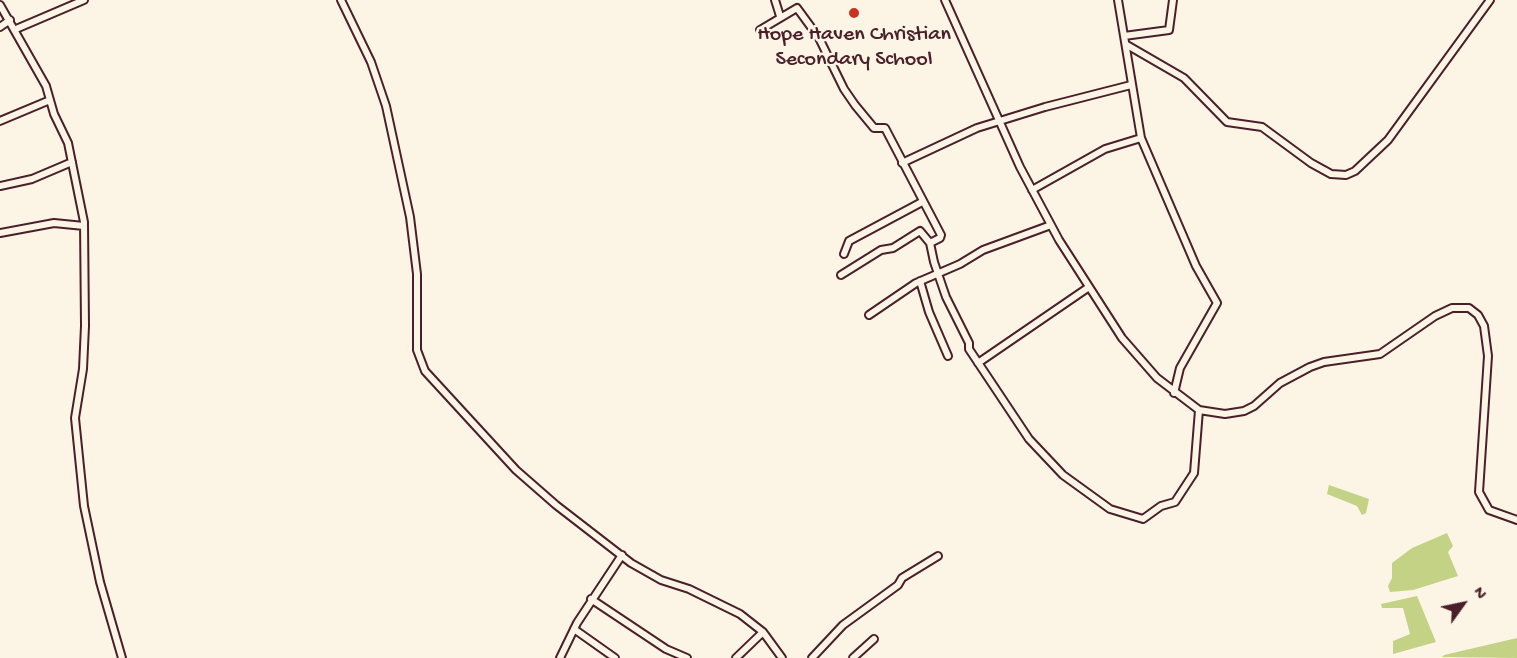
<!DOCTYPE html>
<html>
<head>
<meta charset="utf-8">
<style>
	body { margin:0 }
	#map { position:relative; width:1517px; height:658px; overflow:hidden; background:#fcf5e5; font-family:"Gochi Hand",sans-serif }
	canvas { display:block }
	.north { position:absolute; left:1433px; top:574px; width:60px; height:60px; -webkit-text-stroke:4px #fcf5e5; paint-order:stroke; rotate:57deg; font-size:16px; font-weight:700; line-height:24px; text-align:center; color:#4a1f2b }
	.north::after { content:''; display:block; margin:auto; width:21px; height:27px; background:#4a1f2b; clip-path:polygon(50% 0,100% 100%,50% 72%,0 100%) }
</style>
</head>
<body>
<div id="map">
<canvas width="1517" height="658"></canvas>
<div class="north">N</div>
</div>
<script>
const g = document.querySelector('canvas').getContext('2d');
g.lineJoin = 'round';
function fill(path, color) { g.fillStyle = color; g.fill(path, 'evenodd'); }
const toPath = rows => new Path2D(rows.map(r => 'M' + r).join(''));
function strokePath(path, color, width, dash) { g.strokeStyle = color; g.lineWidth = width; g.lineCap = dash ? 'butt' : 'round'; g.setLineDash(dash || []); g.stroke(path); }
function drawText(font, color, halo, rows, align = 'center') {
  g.font = font + ' "Gochi Hand",sans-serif'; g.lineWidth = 5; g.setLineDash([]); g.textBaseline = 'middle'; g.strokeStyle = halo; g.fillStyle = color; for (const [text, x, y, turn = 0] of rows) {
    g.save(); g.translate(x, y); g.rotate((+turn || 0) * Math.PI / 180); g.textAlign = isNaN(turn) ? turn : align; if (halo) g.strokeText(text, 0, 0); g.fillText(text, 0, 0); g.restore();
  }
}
fill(toPath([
	[1329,485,1369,499,1366,513,1362,515,1357,506,1327,494],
	[1447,533,1453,546,1448,552,1458,576,1413,590,1390,592,1388,586,1392,578,1392,563,1412,548],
	[1417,596,1436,642,1393,654,1393,641,1410,634,1403,608,1382,608,1381,604],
	[1517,638,1517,658,1442,657,1444,655]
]), '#c4d286');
const minor = toPath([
	[341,0,371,62,386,106,410,217,417,274,417,350,425,371,516,470,556,505,631,563,661,580,689,589,740,614,763,632,782,658],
	[775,0,780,16],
	[945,0,1020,167,1059,240,1122,338,1157,378,1199,410,1225,414,1244,411,1254,406,1280,383,1310,367,1324,362,1380,354,1435,316,1452,308,1469,308,1478,315,1484,326,1488,356,1479,492,1489,510,1517,520],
	[1118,0,1141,138,1196,266,1217,303,1180,368,1174,393],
	[0,5,46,86,54,114,68,143,84,222,85,326,83,369,75,418,84,506,100,582,122,658],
	[0,27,10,20],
	[16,29,84,0],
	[760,30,797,8,819,38,844,89,855,105,874,128,885,128,941,235,940,238,930,243,934,262,946,297,969,343,969,349,1029,439,1063,475,1110,509,1143,519,1161,506,1175,502,1194,473,1199,410],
	[1124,36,1169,30,1173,0],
	[1127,45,1184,78,1227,122,1262,127,1311,163,1331,174,1346,175,1355,171,1388,140,1490,0],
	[0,121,50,100],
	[902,163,977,128,1045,107,1131,85],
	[0,186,32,179,72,162],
	[1032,190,1105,149,1141,138],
	[0,233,54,223,84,226],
	[844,254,849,241,922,202],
	[841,275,881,250,893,248,920,231,930,243],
	[920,281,929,312,948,356],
	[869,315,916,283,960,264,983,250,1051,225],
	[978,363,1089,287],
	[591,599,666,649,687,658],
	[574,629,615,658],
	[560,658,577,623,622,555],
	[736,658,763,632],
	[812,658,843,625,898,585,902,578,938,556],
	[853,658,874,639]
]);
strokePath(minor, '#4a1f2b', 10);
strokePath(minor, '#fcf5e5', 6);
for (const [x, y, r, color] of [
	[854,13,6,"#c8321e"]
]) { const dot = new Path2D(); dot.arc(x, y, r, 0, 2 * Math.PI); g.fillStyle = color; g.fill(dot); strokePath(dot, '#fcf5e5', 2); }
drawText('22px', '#4a1f2b', '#fcf5e5', [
	["Hope Haven Christian",854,36],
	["Secondary School",854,61]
]);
</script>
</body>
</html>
